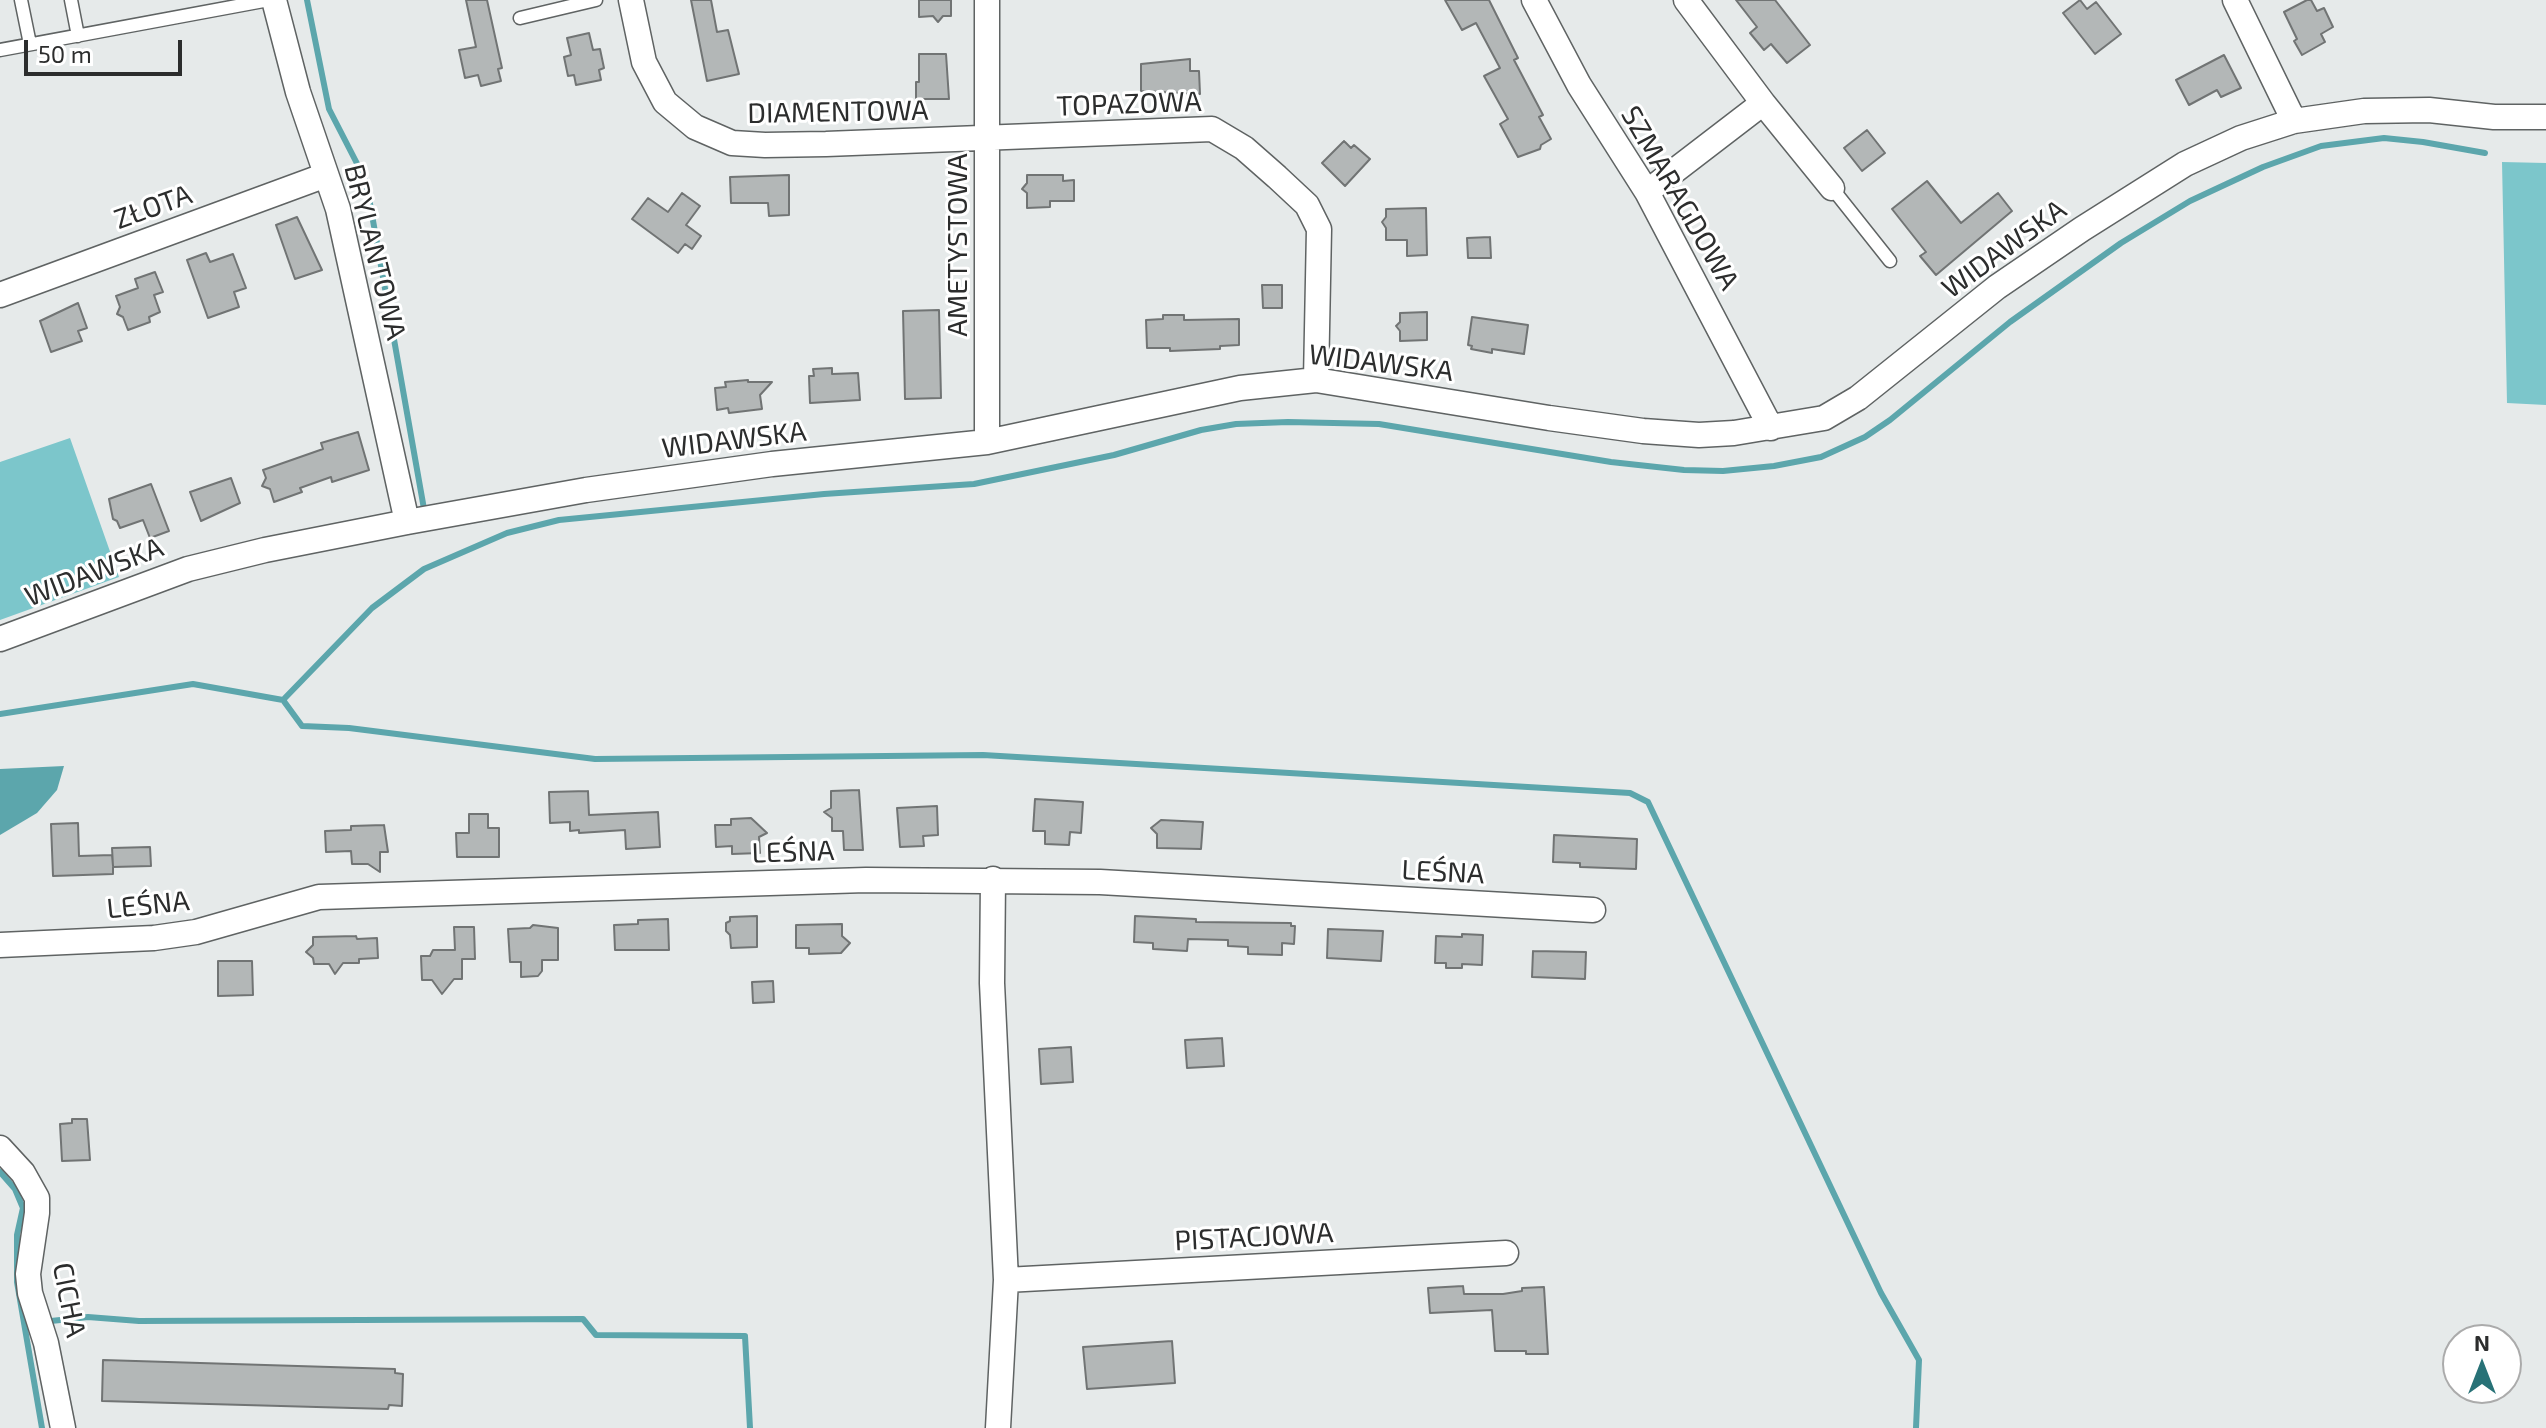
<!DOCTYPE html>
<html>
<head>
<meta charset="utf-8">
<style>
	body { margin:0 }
	#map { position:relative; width:2546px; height:1428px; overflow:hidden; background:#e6eaea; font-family:"Exo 2",sans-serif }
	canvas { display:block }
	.north { position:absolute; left:2442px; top:1324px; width:80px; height:80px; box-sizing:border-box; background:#fff; border:2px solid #ababab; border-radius:50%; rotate:0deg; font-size:22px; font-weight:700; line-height:32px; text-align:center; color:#2c2d2d }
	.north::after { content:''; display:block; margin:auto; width:28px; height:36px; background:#287277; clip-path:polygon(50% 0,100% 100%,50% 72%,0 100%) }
	.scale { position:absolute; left:24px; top:40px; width:158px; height:36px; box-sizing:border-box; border:4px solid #2c2d2d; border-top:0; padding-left:10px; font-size:24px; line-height:28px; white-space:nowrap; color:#2c2d2d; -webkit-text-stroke:6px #fff; paint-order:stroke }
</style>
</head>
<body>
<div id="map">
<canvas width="2546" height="1428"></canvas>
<div class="north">N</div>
<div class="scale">50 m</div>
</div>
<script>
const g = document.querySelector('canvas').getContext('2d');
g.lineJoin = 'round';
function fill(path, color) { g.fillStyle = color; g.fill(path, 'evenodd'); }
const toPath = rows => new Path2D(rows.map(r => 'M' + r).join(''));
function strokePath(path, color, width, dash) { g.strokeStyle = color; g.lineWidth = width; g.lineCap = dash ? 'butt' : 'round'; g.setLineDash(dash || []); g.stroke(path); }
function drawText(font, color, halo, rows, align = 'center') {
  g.font = font + ' "Exo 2",sans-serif'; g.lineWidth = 6; g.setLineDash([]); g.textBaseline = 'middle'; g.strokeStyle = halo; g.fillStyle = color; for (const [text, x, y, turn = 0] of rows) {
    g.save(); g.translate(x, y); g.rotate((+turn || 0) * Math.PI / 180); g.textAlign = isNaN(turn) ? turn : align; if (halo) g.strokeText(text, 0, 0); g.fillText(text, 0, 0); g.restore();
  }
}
fill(toPath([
	[2502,162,2546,163,2546,405,2507,403],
	[70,438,119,577,0,620,0,462]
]), '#7cc6cb');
fill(toPath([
	[64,766,57,790,37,813,0,835,0,769]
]), '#5ca6ac');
strokePath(toPath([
	[307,0,329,109,366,181,424,509],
	[283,700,302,726,349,728,595,759,983,755,1630,793,1648,802,1881,1293,1919,1360,1916,1428],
	[0,714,193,684,283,700,372,608,424,569,507,533,559,520,824,494,974,484,1114,455,1201,430,1236,424,1288,422,1379,424,1611,462,1684,470,1723,471,1774,466,1821,457,1865,437,1890,420,2010,322,2121,243,2190,201,2263,167,2321,146,2384,138,2423,142,2485,153],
	[0,1172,15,1189,23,1208,17,1235,17,1282,42,1428],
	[51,1321,88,1317,139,1321,583,1319,596,1335,745,1336,750,1428]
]), '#5ca6ac', 6);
const building = toPath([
	[466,0,487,0,502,68,498,69,501,81,481,86,478,75,465,78,459,50,476,47,466,0],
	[691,0,711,0,717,32,728,30,739,74,707,81,691,0],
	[919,0,951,0,951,16,943,16,938,22,933,16,919,17,919,0],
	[1445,0,1489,0,1518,58,1514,60,1543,115,1539,117,1551,139,1541,145,1540,149,1518,157,1500,124,1508,119,1484,76,1500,68,1476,23,1462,30,1445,0],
	[1736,0,1775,0,1810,45,1787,63,1771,44,1764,50,1750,33,1757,27,1736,0],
	[2080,0,2087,9,2096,2,2121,34,2095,54,2063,13,2080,0],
	[2307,0,2311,0,2317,11,2324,8,2333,27,2321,34,2325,42,2302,55,2294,41,2297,39,2284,12,2307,0],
	[589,33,593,50,600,49,604,68,599,70,601,80,576,85,574,75,568,76,564,57,571,55,567,38,589,33],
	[919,54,946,54,949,99,916,99,916,82,919,82,919,54],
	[2224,55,2241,88,2221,97,2217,90,2189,105,2176,80,2224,55],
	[1190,59,1190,71,1199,71,1200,94,1141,91,1141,64,1190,59],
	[1867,130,1885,153,1862,171,1844,148,1867,130],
	[1344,141,1351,148,1354,145,1370,159,1345,186,1322,163,1344,141],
	[789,175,789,215,769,216,768,203,731,203,730,177,789,175],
	[1027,175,1063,175,1063,181,1074,180,1074,201,1050,201,1050,207,1027,208,1027,193,1022,189,1027,183,1027,175],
	[1927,181,1961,223,1998,193,2012,211,1936,275,1920,256,1926,252,1892,209,1927,181],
	[682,193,700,206,686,225,701,236,692,249,685,244,678,253,632,219,648,198,668,212,682,193],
	[1426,208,1427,255,1407,256,1407,240,1386,240,1386,228,1382,222,1386,217,1386,209,1426,208],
	[297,217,322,270,295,279,276,225,297,217],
	[1490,237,1491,258,1468,258,1467,238,1490,237],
	[206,253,210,262,233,254,246,288,234,292,239,307,208,318,187,260,206,253],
	[155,272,163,292,154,295,160,312,149,317,150,322,128,330,123,317,117,314,120,307,116,296,138,288,135,279,155,272],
	[1262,285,1282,285,1282,308,1263,308,1262,285],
	[78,303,87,328,78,331,82,341,51,352,40,321,78,303],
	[939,310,941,398,905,399,903,311,939,310],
	[1427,312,1427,340,1400,341,1400,331,1396,326,1400,322,1400,313,1427,312],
	[1163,315,1184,315,1184,320,1239,319,1239,345,1220,346,1220,349,1170,351,1170,348,1147,348,1146,320,1163,319,1163,315],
	[1472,317,1528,325,1524,354,1492,349,1492,353,1471,349,1472,346,1468,345,1472,317],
	[832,368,832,374,858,373,860,400,810,403,809,376,814,376,813,369,832,368],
	[748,380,748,382,772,382,760,395,762,409,729,413,728,408,717,410,715,388,726,387,725,382,748,380],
	[358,432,369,470,332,482,331,477,300,488,302,492,274,502,270,489,262,486,266,478,263,470,323,449,321,443,358,432],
	[231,478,240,503,201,521,190,492,231,478],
	[151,484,169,531,150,538,143,520,120,528,117,521,113,519,109,499,151,484],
	[859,790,863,850,844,850,843,831,832,831,832,818,824,812,831,808,831,791,859,790],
	[588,791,589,815,658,812,660,847,626,849,625,830,579,833,579,830,570,831,570,822,550,823,549,792,588,791],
	[1035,799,1083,802,1081,833,1070,832,1069,845,1045,844,1045,831,1033,831,1035,799],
	[937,806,938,835,923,836,924,846,900,847,897,808,937,806],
	[469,814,488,814,488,828,499,828,499,857,457,857,456,833,469,833,469,814],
	[751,818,767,833,759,837,760,853,732,854,732,846,716,847,715,825,731,825,731,819,751,818],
	[1161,820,1203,822,1201,849,1157,848,1157,834,1151,828,1161,820],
	[78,823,79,856,112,855,113,866,112,848,150,847,151,866,113,867,113,874,53,876,51,824,78,823],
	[384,825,388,852,380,852,380,872,368,864,352,864,351,851,326,852,325,831,351,830,351,826,384,825],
	[1554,835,1637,839,1636,869,1580,867,1580,863,1553,862,1554,835],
	[757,916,757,947,731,948,730,935,726,931,726,923,730,921,730,917,757,916],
	[1135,916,1196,919,1196,922,1291,923,1291,926,1295,926,1294,944,1282,943,1282,955,1248,954,1248,947,1228,946,1228,940,1188,939,1187,951,1153,949,1153,943,1134,942,1135,916],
	[668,919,669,950,615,950,614,925,638,924,638,920,668,919],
	[842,924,842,936,850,943,841,953,809,954,809,948,796,948,796,925,842,924],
	[533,925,558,928,558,960,542,960,542,971,538,976,521,977,521,962,510,962,508,929,530,928,533,925],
	[454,927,474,927,475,959,462,959,462,979,454,979,442,994,432,980,422,980,421,956,430,956,433,950,455,950,454,927],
	[1328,929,1383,931,1381,961,1327,958,1328,929],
	[1462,934,1483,935,1482,965,1462,964,1462,968,1446,968,1446,963,1435,963,1436,936,1462,937,1462,934],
	[356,936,357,939,377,938,378,958,359,959,359,963,343,963,335,974,329,964,314,964,313,958,306,952,313,945,313,937,356,936],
	[1533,951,1586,952,1585,979,1532,977,1533,951],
	[218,961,252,961,253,995,218,996,218,961],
	[773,981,774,1002,753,1003,752,982,773,981],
	[1222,1038,1224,1066,1187,1068,1185,1040,1222,1038],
	[1071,1047,1073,1082,1041,1084,1039,1049,1071,1047],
	[72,1119,87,1119,90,1160,62,1161,60,1124,72,1123,72,1119],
	[1463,1286,1464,1294,1503,1294,1522,1291,1522,1288,1544,1287,1548,1354,1526,1354,1526,1351,1495,1351,1492,1310,1430,1313,1428,1288,1463,1286],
	[1172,1341,1175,1383,1087,1389,1083,1347,1172,1341],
	[103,1360,395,1369,395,1373,403,1374,402,1406,389,1405,388,1409,102,1401,103,1360]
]);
fill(building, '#b3b7b7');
strokePath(building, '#717474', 2);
const service = toPath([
	[21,0,30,44],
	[71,0,78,36],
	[520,18,596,0],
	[0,50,269,0],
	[1832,188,1890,261]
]);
const minor = toPath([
	[274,0,298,92,338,209,407,522],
	[631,0,644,62,665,102,695,127,732,143,765,145,826,144,1212,129,1244,148,1277,177,1307,205,1319,229,1316,380],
	[987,0,987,442],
	[1534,0,1579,85,1647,192,1771,428],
	[1686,0,1763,103],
	[2235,0,2294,121],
	[1647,192,1763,103,1832,188],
	[0,295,326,175],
	[0,639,188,569,265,550,407,522,586,490,772,464,987,442,1240,388,1316,380,1549,418,1643,431,1699,435,1734,433,1824,418,1858,398,1997,287,2082,229,2185,164,2241,138,2294,121,2364,111,2429,110,2494,117,2546,117],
	[993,879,992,983,1006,1280,998,1428],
	[0,945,154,938,196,932,319,897,866,880,1100,882,1593,910],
	[0,1148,23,1173,37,1198,37,1213,28,1274,30,1293,46,1343,63,1428],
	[1006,1280,1506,1253]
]);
strokePath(service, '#5f6363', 15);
strokePath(minor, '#5f6363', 27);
strokePath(service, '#fff', 12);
strokePath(minor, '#fff', 24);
drawText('28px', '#2c2d2d', '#fff', [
	["TOPAZOWA",1129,104,-2],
	["DIAMENTOWA",838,112,-1],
	["SZMARAGDOWA",1680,198,60],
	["ZŁOTA",153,207,-20],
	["AMETYSTOWA",958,245,-90],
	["WIDAWSKA",2004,249,-36],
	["BRYLANTOWA",375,252,76],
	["WIDAWSKA",1381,363,7],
	["WIDAWSKA",734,440,-7],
	["WIDAWSKA",94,572,-21],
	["LEŚNA",793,852,-2],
	["LEŚNA",1443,872,3],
	["LEŚNA",148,905,-6],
	["PISTACJOWA",1254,1237,-3],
	["CICHA",69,1300,79]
]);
</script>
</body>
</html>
